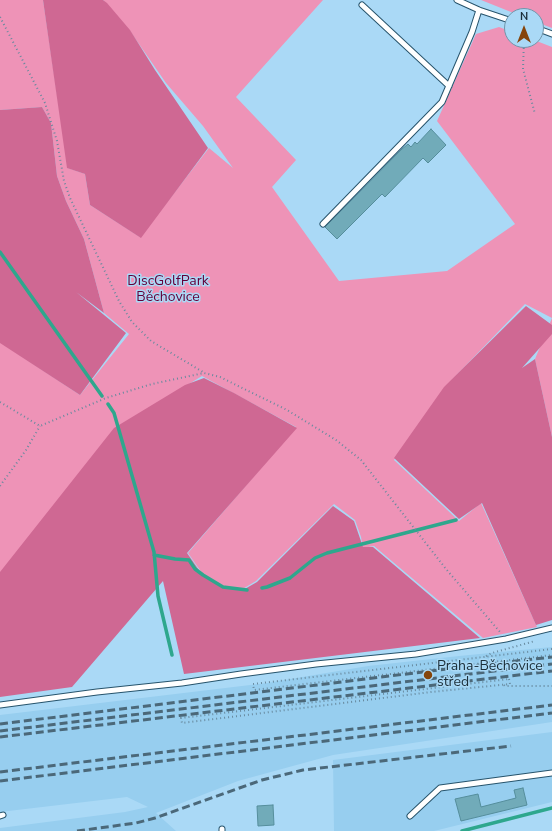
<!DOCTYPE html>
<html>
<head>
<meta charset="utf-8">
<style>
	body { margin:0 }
	#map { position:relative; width:552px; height:831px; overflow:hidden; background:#aad9f6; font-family:"Nunito Sans",sans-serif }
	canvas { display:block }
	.north { position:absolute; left:504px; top:8px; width:40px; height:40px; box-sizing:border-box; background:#aad9f6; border:1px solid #7195aa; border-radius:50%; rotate:0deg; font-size:11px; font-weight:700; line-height:16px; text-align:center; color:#1b2e39 }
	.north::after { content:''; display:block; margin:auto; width:14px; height:18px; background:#85450b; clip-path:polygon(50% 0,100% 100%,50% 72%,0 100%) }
</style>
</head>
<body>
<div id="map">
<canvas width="552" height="831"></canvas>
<div class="north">N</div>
</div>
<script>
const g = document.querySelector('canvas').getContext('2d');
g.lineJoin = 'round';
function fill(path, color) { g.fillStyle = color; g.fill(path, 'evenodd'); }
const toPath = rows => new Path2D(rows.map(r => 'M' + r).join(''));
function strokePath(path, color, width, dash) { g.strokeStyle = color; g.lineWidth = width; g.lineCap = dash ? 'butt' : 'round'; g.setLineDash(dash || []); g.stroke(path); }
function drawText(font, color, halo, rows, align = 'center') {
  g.font = font + ' "Nunito Sans",sans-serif'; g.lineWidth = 3; g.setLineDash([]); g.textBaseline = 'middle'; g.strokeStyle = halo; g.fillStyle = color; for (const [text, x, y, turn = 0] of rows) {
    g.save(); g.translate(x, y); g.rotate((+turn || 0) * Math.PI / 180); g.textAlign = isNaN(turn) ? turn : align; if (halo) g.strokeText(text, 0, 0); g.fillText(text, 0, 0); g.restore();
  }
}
fill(toPath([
	[552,647,552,722,333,755,238,781,156,813,176,831,0,831,0,828,125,812,148,807,127,797,0,812,0,715,267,683,368,666,459,656],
	[552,732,552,802,434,831,334,831,333,760]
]), '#97ceef');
fill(toPath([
	[0,0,43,0,68,168,85,174,90,205,140,237,209,148,233,168,203,126,166,83,130,31,103,0,323,0,236,97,296,160,272,187,339,281,447,271,515,224,437,121,476,34,499,27,512,32,512,40,534,40,552,47,552,318,525,304,446,386,394,460,459,521,481,503,537,627,483,638,374,546,363,548,361,537,355,520,334,504,256,581,241,590,223,586,204,576,188,553,296,427,202,376,114,430,0,574,0,342,80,395,129,334,104,313,84,239,66,201,57,176,51,123,42,107,0,110],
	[481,0,552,0,552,28,536,22,536,16,521,16],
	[552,318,552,437,535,359]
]), '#ee93b7');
fill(toPath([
	[43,0,103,0,107,3,130,30,155,70,208,148,141,238,90,205,85,174,67,168],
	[42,107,51,123,57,176,66,201,84,239,104,313,76,292,126,333,80,395,0,343,0,110],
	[526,306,552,325,552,334,522,368,535,359,552,437,552,620,536,625,482,503,459,519,394,458,444,387],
	[204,378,234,393,297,428,187,553,203,576,222,587,243,590,257,582,333,506,354,521,363,547,373,547,480,638,184,674,163,581,72,687,0,697,0,572,114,428,185,385]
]), '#cf6893');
strokePath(toPath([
	[0,252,102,396],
	[108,404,114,413,154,552,158,596,172,655],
	[154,555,175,559,189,560,195,569,203,575,223,587,247,590],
	[262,588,267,587,290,578,315,558,327,553,456,520],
	[462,831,552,808]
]), '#2ea78d', 3.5);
const building = toPath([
	[431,129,446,145,428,163,423,158,385,197,382,194,337,239,325,227,402,149,408,144,411,147,415,142,417,144,431,129],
	[523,788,527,805,461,821,455,799,478,794,481,807,516,798,514,790,523,788],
	[273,805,274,825,258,826,257,806,273,805]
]);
fill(building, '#71abb9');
strokePath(building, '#558e9c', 1);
const service = toPath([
	[457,0,479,10,512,21],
	[362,5,449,86],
	[536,28,552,34],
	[323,224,442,102,472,32,479,10],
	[0,705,97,692,182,683,241,674,316,664,416,654,506,639,552,628],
	[0,816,3,815],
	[410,816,440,788,552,773],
	[222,829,222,831]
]);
strokePath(service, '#27546c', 7);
strokePath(toPath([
	[0,17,45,103,57,141,64,181,70,198,119,301,132,322,151,341,203,372],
	[524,40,523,69,535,114],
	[0,402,40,426,106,398,152,384,204,373,220,377,287,410,336,440,361,460,446,569,500,632],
	[0,486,26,450,40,426],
	[552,649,253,684,254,690,552,655],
	[486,656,492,653,535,641],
	[509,679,510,684,431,692,182,723,181,718,509,679],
	[504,685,505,686,552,686]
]), '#688a9f', 2, [1, 3]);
strokePath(service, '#fff', 5);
strokePath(toPath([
	[0,724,463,667,552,657],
	[0,731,552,664],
	[0,737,552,671],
	[0,772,552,705],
	[0,781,552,713],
	[77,831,136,823,155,818,262,780,303,770,511,746]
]), '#4b6879', 3, [8, 4]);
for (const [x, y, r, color] of [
	[428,675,5,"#85450b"]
]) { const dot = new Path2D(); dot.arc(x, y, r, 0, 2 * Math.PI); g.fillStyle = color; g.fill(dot); strokePath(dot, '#aad9f6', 1.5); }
drawText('14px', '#640039', '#aad9f6', [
	["DiscGolfPark",168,282],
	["Běchovice",168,298]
]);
drawText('14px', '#1b2e39', '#aad9f6', [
	["Praha-Běchovice",437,667],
	["střed",437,683]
], 'left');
</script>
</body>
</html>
